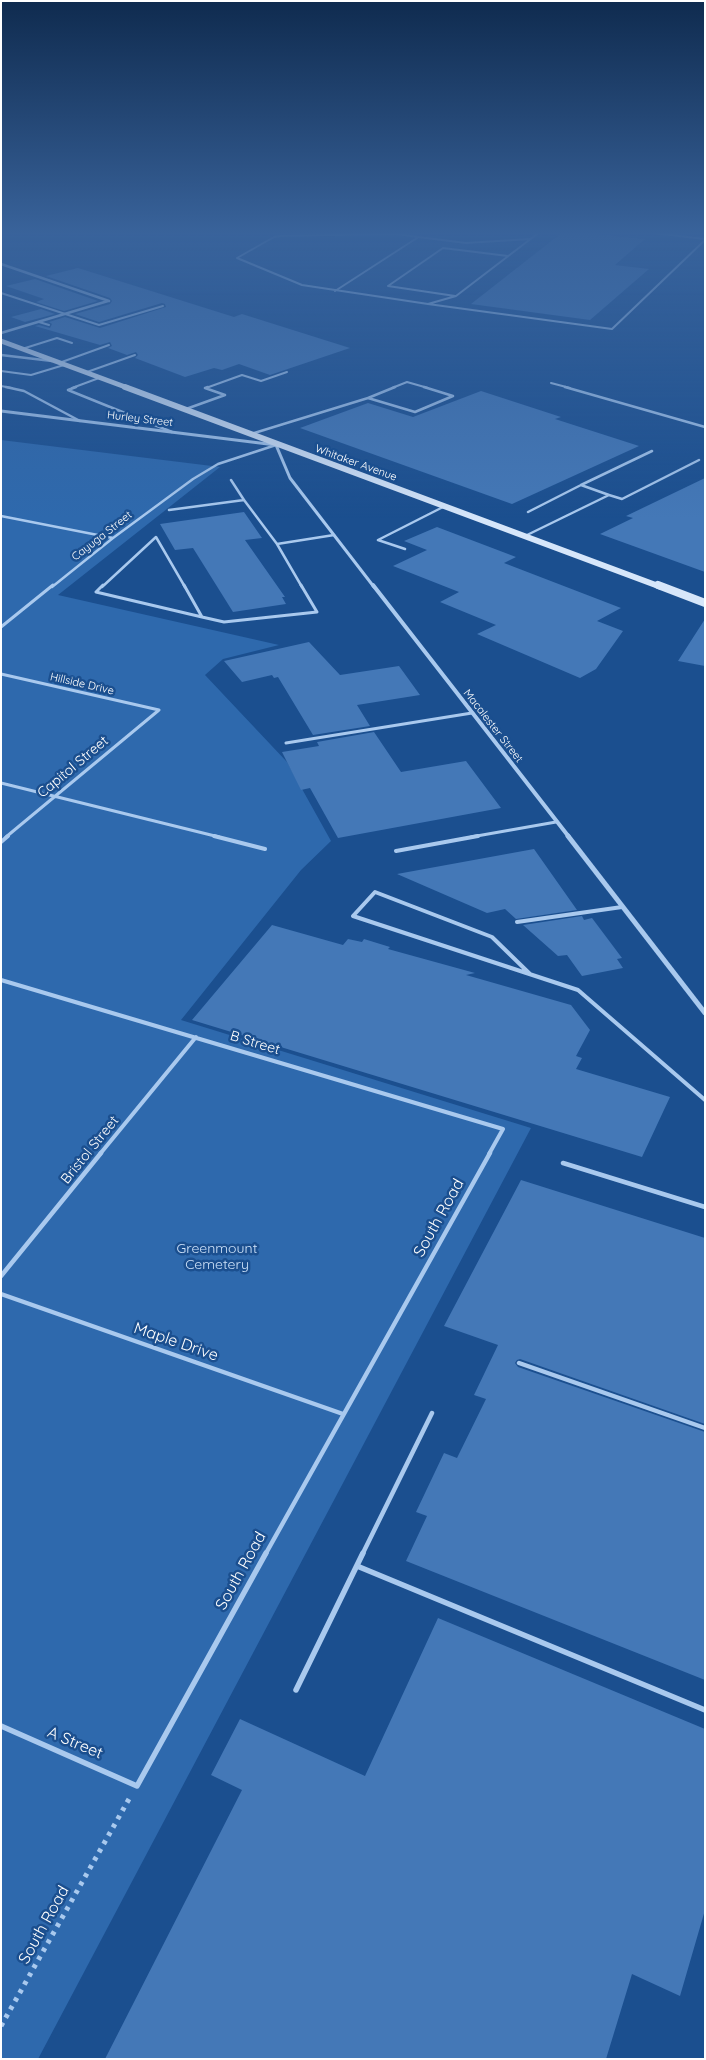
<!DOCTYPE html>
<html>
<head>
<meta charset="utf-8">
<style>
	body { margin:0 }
	#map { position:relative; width:706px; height:2060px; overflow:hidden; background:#1b4f8f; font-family:Quicksand,sans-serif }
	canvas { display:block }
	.frame { position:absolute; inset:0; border:2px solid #fff; pointer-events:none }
</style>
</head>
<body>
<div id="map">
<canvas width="706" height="2060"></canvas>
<div class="frame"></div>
</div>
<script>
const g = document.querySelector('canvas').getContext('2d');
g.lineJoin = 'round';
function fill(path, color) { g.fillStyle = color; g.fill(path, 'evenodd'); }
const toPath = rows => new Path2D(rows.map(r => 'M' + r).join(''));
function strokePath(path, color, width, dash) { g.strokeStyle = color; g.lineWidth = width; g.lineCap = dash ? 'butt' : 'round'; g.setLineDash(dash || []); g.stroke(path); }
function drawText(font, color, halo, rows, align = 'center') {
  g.font = font + ' Quicksand,sans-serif'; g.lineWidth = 5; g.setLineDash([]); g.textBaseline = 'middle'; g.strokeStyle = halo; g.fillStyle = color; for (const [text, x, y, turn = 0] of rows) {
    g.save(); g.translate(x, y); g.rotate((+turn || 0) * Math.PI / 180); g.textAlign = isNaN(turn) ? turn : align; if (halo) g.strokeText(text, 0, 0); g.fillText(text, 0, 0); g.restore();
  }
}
fill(toPath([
	[1,440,220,467,58,595,279,645,223,659,205,675,287,762,331,841,301,870,181,1020,531,1128,38,2059,1,2059]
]), '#2e69ad');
fill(toPath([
	[564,231,645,239,615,265,649,269,590,320,471,304],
	[78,268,234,317,242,314,350,348,270,375,239,364,222,370,214,368,185,377,135,358,138,355,136,352,127,355,108,348,112,346,110,342,100,345,35,326,39,325,50,328,52,324,49,322,65,317,100,328,166,307,165,304,162,303,99,322,75,314,110,304,112,301,110,298,46,276],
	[35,279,98,301,64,311,36,302,44,299,6,286],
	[41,309,55,314,25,322,11,317],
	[481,391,561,417,555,419,639,446,512,504,300,428,368,403,413,417],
	[705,478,705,572,600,534,633,518,626,516],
	[244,512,262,538,245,540,285,597,282,597,286,604,233,612,193,548,175,550,160,524],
	[437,527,516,557,504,563,621,608,597,621,623,631,596,669,580,678,477,634,496,625,440,602,459,592,393,566,427,550,404,541],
	[705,619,705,666,678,661],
	[309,642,340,675,399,666,420,695,357,705,370,726,313,735,278,677,274,678,272,675,242,682,224,661],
	[374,732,401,772,466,761,501,808,338,838,310,788,301,790,282,752,319,746,317,742],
	[534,849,577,910,516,919,505,909,487,913,397,874],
	[582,916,584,920,592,918,622,958,617,959,623,968,582,976,567,955,558,956,523,925],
	[272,925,343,945,348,939,362,942,364,939,390,947,388,949,475,973,466,975,571,1005,590,1030,576,1056,582,1058,576,1069,670,1097,642,1157,192,1020],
	[521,1180,705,1238,705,1424,520,1359,517,1360,515,1363,518,1367,705,1432,705,1680,406,1561,427,1516,416,1512,444,1453,457,1458,486,1399,474,1395,498,1345,444,1326],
	[438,1618,705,1729,705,1910,680,1996,632,1974,606,2059,105,2059,242,1790,211,1775,240,1719,365,1776]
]), '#4478b7');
strokePath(toPath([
	[1,2026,129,1799]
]), '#a9c9ee', 5, [4, 5.5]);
strokePath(toPath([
	[541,231,456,296,428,304,612,329,705,240],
	[635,231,705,239],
	[388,286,443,248,508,256],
	[388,286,455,296],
	[335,291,417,238],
	[1,293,99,325,163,306],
	[428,304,302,285,237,258,274,237,280,236,395,234,466,243,530,239],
	[39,322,49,325],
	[22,349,57,338,72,343],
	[59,363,109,345],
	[1,371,31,375,64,365],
	[87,372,135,355],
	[551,383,570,388],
	[1,386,12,388],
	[72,388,99,378],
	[206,388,242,375,261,381,287,372],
	[392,388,407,382,428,388]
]), '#a9c9ee', 2);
strokePath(toPath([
	[6,387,24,391,80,421],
	[76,387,68,390,172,432],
	[565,387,705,427],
	[368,398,415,412,453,396,424,387],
	[368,398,395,387],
	[186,409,225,395,205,388,208,387],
	[251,434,368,398],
	[231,480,244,500],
	[609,495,622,499,699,460],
	[169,510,244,500,277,544],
	[528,512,581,485],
	[1,516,113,538],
	[525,536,609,495,581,485,652,451],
	[405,549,378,540,445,506],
	[52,587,113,538,193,479,218,464,276,445],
	[102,587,156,537,185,587],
	[302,587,277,544,334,535]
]), '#a9c9ee', 2.5);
strokePath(toPath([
	[103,585,96,592,202,617],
	[184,585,202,617],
	[202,617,224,622,317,612,301,585],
	[1,627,53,585],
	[1,674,159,710],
	[286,743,472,713],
	[1,783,219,837],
	[6,837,159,710],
	[471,837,556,822]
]), '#a9c9ee', 3);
strokePath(toPath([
	[214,836,265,849],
	[1,842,8,836],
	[396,851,478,836],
	[517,922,622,907],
	[530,974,492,937,375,892,353,916,578,990,705,1100],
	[1,980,503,1129,489,1154],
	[100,1154,196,1037]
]), '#a9c9ee', 4);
strokePath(toPath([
	[563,1163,705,1207],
	[1,1276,101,1153],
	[1,1294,343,1414],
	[519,1363,705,1428],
	[265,1555,490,1153],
	[362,1555,432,1413]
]), '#a9c9ee', 4.5);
strokePath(toPath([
	[357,1566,705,1710],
	[296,1690,363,1553],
	[1,1726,137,1786,266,1553]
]), '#a9c9ee', 5.5);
strokePath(toPath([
	[1,264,109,301],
	[1,333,108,301],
	[1,355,52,361]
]), '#a9c9ee', 2.5);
strokePath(toPath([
	[1,411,276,445,290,478,374,587]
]), '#a9c9ee', 3);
strokePath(toPath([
	[373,585,569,837]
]), '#a9c9ee', 4);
strokePath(toPath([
	[568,836,705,1013]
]), '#a9c9ee', 5);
strokePath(toPath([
	[1,341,128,388]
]), '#d6e6fa', 5);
strokePath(toPath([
	[125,387,661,587]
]), '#d6e6fa', 6);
strokePath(toPath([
	[658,585,705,603]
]), '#d6e6fa', 8);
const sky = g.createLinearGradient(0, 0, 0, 519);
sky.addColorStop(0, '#0f2b4f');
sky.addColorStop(0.45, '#39639b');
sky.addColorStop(1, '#39639b00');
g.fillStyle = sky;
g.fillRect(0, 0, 706, 519);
drawText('11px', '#fff', '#1b4f8f', [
	["Hurley Street",140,419,7],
	["Whitaker Avenue",356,463,20],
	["Cayuga Street",102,536,-38],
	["Hillside Drive",82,684,13],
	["Macalester Street",493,726,52]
]);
drawText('14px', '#fff', '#1b4f8f', [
	["Capitol Street",73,767,-40],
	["B Street",255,1043,17],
	["Bristol Street",90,1150,-51]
]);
drawText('14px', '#cfe3fa', '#1b4f8f', [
	["Greenmount",217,1249],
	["Cemetery",217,1265]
]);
drawText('16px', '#fff', '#1b4f8f', [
	["South Road",439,1218,-61],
	["Maple Drive",176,1342,19],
	["South Road",241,1571,-61],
	["A Street",75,1743,23],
	["South Road",44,1925,-61]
]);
</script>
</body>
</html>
